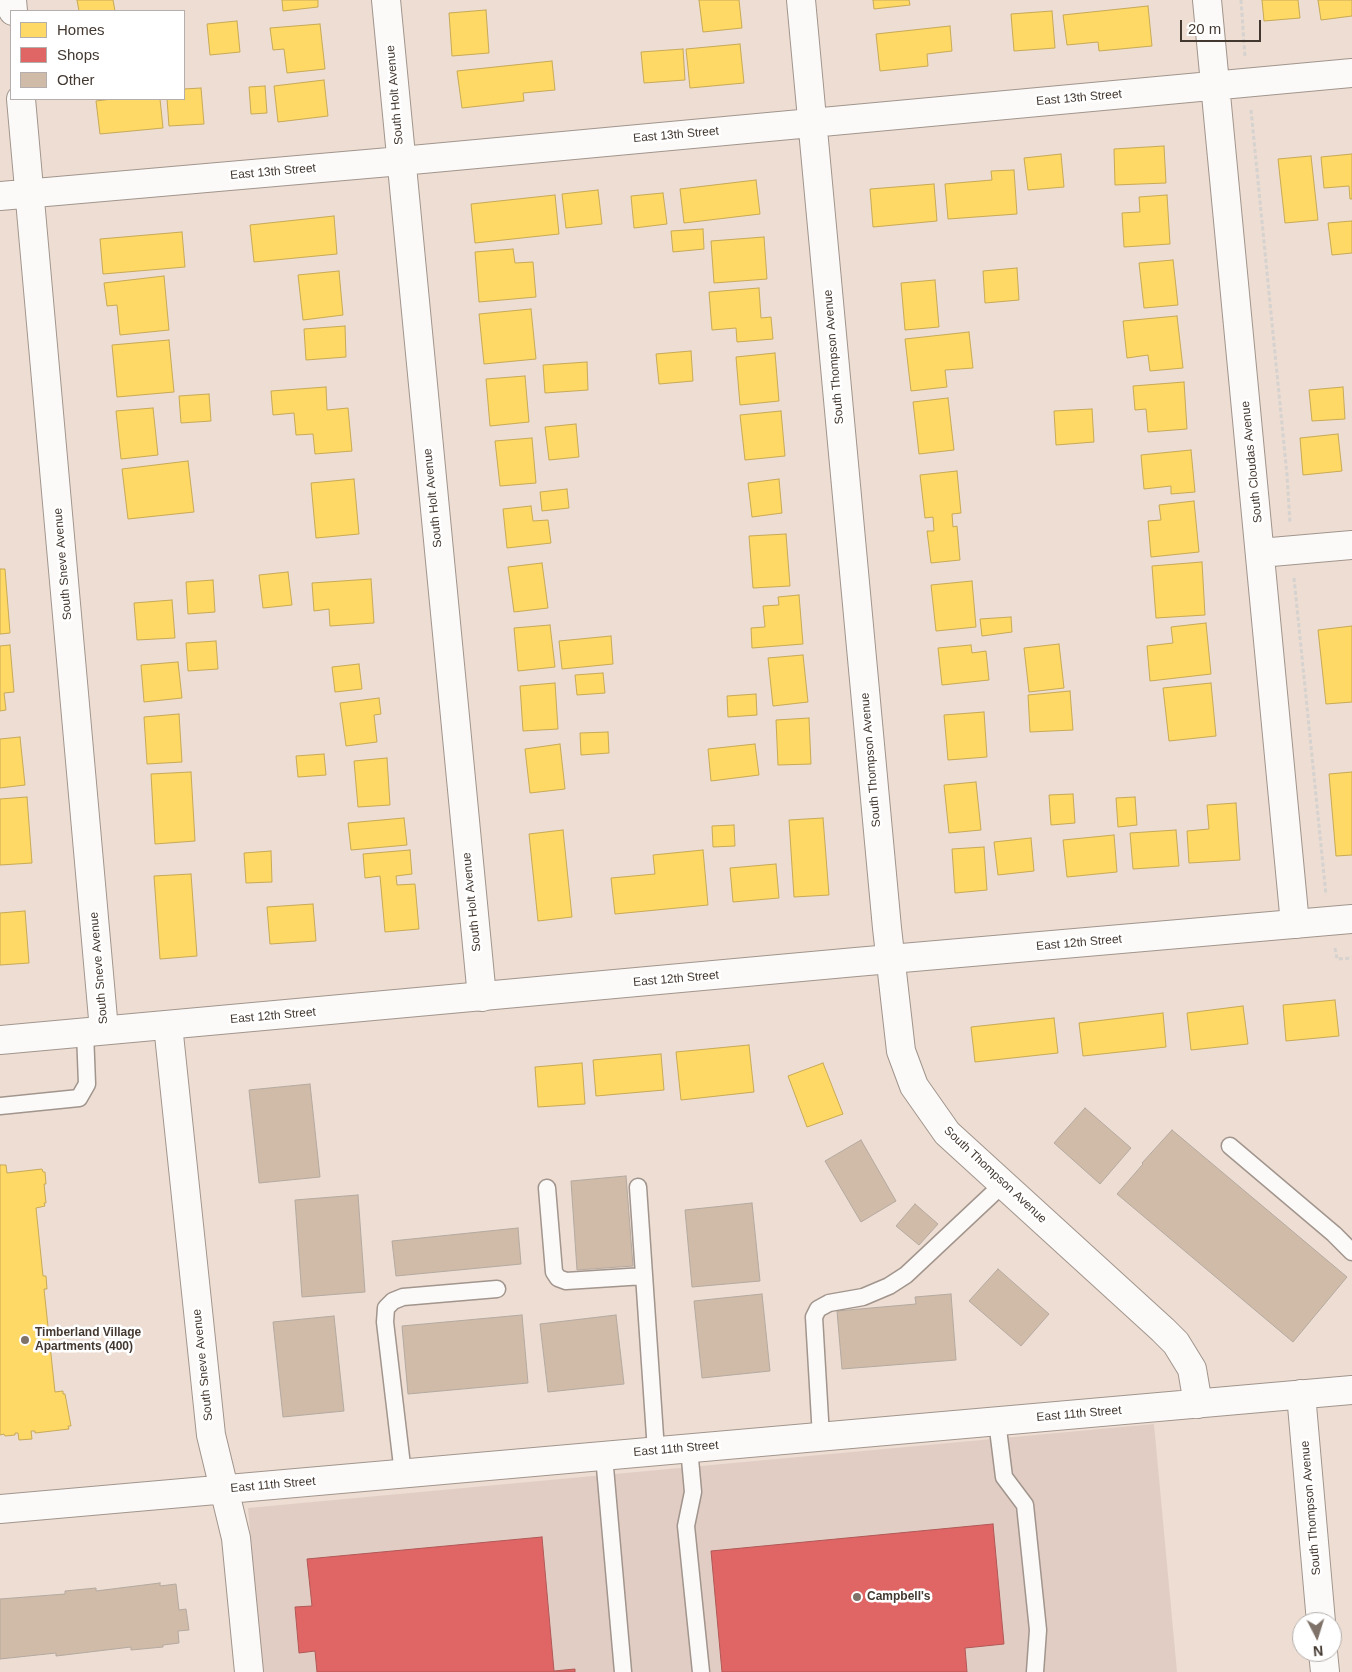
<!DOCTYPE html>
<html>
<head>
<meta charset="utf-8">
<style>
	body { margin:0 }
	#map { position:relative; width:1352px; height:1672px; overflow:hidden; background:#edddd2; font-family:Arial,sans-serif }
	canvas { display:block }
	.legend { position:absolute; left:10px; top:10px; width:175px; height:90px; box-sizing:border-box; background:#fff; border:1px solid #b4afac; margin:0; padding:6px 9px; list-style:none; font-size:15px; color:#433830 }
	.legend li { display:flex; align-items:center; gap:10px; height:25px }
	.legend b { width:25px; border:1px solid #b4afac }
	.north { position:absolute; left:1292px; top:1612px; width:50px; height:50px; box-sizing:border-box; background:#fff; border:1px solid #b4afac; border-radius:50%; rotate:175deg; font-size:14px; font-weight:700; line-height:20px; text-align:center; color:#433830 }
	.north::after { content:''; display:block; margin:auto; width:18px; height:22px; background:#7e7269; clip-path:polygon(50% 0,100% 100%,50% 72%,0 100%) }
	.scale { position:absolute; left:1180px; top:20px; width:81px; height:22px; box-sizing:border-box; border:2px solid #433830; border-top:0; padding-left:6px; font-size:15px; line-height:18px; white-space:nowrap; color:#433830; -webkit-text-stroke:4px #fff; paint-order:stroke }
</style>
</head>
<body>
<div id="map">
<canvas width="1352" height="1672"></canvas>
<ul class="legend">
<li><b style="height:14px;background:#ffd966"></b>Homes</li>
<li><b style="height:14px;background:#e06666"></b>Shops</li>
<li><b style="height:14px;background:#d0bba8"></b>Other</li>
</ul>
<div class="north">N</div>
<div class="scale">20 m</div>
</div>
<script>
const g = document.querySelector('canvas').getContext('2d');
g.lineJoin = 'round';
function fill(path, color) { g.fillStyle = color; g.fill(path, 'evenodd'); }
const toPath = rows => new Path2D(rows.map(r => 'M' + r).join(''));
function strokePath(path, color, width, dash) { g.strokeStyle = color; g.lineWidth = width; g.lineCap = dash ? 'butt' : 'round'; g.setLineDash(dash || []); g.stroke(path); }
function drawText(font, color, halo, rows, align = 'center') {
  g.font = font + ' Arial,sans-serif'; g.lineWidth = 5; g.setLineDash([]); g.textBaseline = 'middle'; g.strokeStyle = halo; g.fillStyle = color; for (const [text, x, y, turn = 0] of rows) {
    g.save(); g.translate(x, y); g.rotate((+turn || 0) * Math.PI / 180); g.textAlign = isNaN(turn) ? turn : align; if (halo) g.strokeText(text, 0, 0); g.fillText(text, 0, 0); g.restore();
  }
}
fill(toPath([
	[1154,1424,1177,1672,263,1672,248,1508]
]), '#e1cdc4');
const homes = toPath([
	[77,0,113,0,115,11,79,11,77,0],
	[282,0,318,0,318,7,283,11,282,0],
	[699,0,739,0,742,28,703,32,699,0],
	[873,0,909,0,910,5,874,9,873,0],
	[1262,0,1298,0,1300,18,1264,21,1262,0],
	[1318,0,1352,0,1352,16,1321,20,1318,0],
	[1148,6,1152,46,1099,51,1098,42,1067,45,1063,15,1148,6],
	[486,10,489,53,452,56,449,13,486,10],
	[1052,11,1055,48,1014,51,1011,14,1052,11],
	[237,21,240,52,210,55,207,24,237,21],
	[320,24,325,69,287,73,284,49,273,50,270,28,320,24],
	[950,26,952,51,927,54,928,66,880,71,876,34,950,26],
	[740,44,744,83,690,88,686,49,740,44],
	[683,49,685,80,644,83,641,52,683,49],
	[552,61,555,90,523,93,524,101,462,108,457,71,552,61],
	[324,80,328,116,278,122,274,86,324,80],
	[265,86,267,113,251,114,249,87,265,86],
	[201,88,204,124,169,126,167,99,184,99,184,89,201,88],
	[112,99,160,99,163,128,100,134,96,101,112,99],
	[1164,146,1166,183,1115,185,1114,149,1164,146],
	[1061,154,1064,187,1028,190,1024,158,1061,154],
	[1352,154,1352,199,1350,199,1349,186,1324,188,1321,157,1352,154],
	[1311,156,1318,220,1285,223,1278,159,1311,156],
	[1014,170,1017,214,948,219,945,184,992,180,991,171,1014,170],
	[756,180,760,214,684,223,680,189,756,180],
	[934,184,937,221,873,227,870,189,934,184],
	[598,190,602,224,566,228,562,194,598,190],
	[663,193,667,224,634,228,631,196,663,193],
	[555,195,559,234,475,243,471,204,555,195],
	[1167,195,1170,244,1124,247,1122,213,1140,212,1139,197,1167,195],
	[334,216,337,254,254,262,250,225,334,216],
	[1352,221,1352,253,1332,255,1328,223,1352,221],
	[703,229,704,249,673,252,671,231,703,229],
	[182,232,185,267,103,274,100,239,182,232],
	[764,237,767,279,714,283,711,241,764,237],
	[513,249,515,263,533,262,536,297,479,302,475,252,513,249],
	[1173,260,1178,305,1144,308,1139,263,1173,260],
	[1017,268,1019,300,985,303,983,271,1017,268],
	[339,271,343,315,303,320,298,275,339,271],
	[164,276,169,330,120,335,117,305,107,306,104,283,164,276],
	[935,280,939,327,905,330,901,283,935,280],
	[759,288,761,318,771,317,773,339,737,342,736,328,712,330,709,292,759,288],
	[531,309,536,359,484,364,479,314,531,309],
	[1177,316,1183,368,1150,371,1148,355,1127,358,1123,321,1177,316],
	[345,326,346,357,306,360,304,329,345,326],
	[969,332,973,368,945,370,947,387,911,391,905,339,969,332],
	[169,340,174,392,117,397,112,345,169,340],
	[691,351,693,381,659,384,656,354,691,351],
	[775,353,779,401,740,405,736,357,775,353],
	[587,362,588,390,545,393,543,365,587,362],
	[525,376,529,422,490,426,486,379,525,376],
	[1184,382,1187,429,1148,432,1146,409,1135,410,1133,386,1184,382],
	[326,387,327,410,348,408,352,451,315,454,313,434,296,435,294,413,273,415,271,391,326,387],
	[1343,387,1345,419,1312,421,1309,390,1343,387],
	[209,394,211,421,181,423,179,396,209,394],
	[948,398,954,450,919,454,913,402,948,398],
	[153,408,158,455,121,459,116,411,153,408],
	[1092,409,1094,442,1056,445,1054,411,1092,409],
	[781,411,785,456,745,460,740,415,781,411],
	[576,424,579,457,549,460,545,427,576,424],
	[1338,434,1342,471,1303,475,1300,438,1338,434],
	[532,438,536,483,500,486,495,441,532,438],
	[1191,450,1195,492,1171,494,1171,486,1144,489,1141,455,1191,450],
	[188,461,194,512,128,519,122,469,188,461],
	[957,471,961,513,952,514,953,527,957,526,960,560,931,563,927,531,934,531,933,517,925,518,920,475,957,471],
	[354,479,359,534,316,538,311,483,354,479],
	[779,479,782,513,752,517,748,483,779,479],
	[567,489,569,508,542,511,540,492,567,489],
	[1194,501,1199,552,1151,557,1148,521,1161,520,1159,505,1194,501],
	[531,506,533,521,548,520,551,543,507,548,503,509,531,506],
	[786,534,790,586,753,588,749,536,786,534],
	[1202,562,1205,615,1156,618,1152,566,1202,562],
	[542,563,548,608,514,612,508,567,542,563],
	[0,569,5,569,10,633,0,634,0,569],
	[288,572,292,605,263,608,259,575,288,572],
	[371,579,374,623,330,626,329,609,314,611,312,583,371,579],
	[213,580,215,612,188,614,186,582,213,580],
	[972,581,976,627,936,631,931,585,972,581],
	[799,595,803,644,752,648,751,628,765,627,763,606,779,605,778,597,799,595],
	[172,600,175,638,137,640,134,603,172,600],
	[1011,617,1012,632,982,636,980,619,1011,617],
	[1206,623,1211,674,1150,681,1147,646,1173,643,1171,627,1206,623],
	[550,625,555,667,518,671,514,628,550,625],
	[1352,626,1352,702,1326,704,1318,630,1352,626],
	[611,636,613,664,562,669,559,641,611,636],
	[216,641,218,669,188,671,186,643,216,641],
	[1059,644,1064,688,1029,692,1024,648,1059,644],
	[10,645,14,692,4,693,6,710,0,711,0,646,10,645],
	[971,645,972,653,986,651,989,680,942,685,938,648,971,645],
	[803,655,808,702,773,706,768,658,803,655],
	[178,662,182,698,144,702,141,665,178,662],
	[359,664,362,689,335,692,332,667,359,664],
	[603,673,605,693,577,695,575,675,603,673],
	[555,683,558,729,523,731,520,686,555,683],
	[1211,683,1216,736,1169,741,1163,688,1211,683],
	[1070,691,1073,730,1030,732,1028,695,1070,691],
	[756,694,757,715,728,717,727,696,756,694],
	[379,698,381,714,374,715,377,742,346,746,340,703,379,698],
	[984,712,987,757,948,760,944,715,984,712],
	[179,714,182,762,147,764,144,717,179,714],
	[809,718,811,764,778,765,776,720,809,718],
	[608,732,609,753,581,755,580,733,608,732],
	[20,737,25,785,0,788,0,739,20,737],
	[560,744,565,789,530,793,525,749,560,744],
	[755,744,759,775,711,781,708,749,755,744],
	[324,754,326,775,298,777,296,756,324,754],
	[387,758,390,805,358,807,354,761,387,758],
	[191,772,195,841,155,844,151,774,191,772],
	[1352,772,1352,855,1336,856,1329,774,1352,772],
	[976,782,981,830,949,833,944,785,976,782],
	[1073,794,1075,823,1051,825,1049,795,1073,794],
	[27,797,32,863,0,865,0,799,27,797],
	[1135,797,1137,825,1118,827,1116,798,1135,797],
	[1236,803,1240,860,1189,863,1187,831,1209,829,1207,805,1236,803],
	[404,818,407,845,351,850,348,823,404,818],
	[823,818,829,895,794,897,789,820,823,818],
	[734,825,735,846,713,847,712,826,734,825],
	[563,830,572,917,538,921,529,834,563,830],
	[1176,830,1179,866,1133,869,1130,833,1176,830],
	[1114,835,1117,872,1067,877,1063,840,1114,835],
	[1031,838,1034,871,998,875,994,842,1031,838],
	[984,847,987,890,955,893,952,849,984,847],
	[410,850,412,874,396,876,397,885,415,884,419,929,385,932,380,876,365,878,363,854,410,850],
	[703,850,708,905,615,914,611,878,655,874,653,855,703,850],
	[271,851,272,882,246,883,244,853,271,851],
	[776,864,779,898,733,902,730,868,776,864],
	[191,874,197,956,160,959,154,876,191,874],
	[313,904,316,941,270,944,267,907,313,904],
	[25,911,29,963,0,965,0,913,25,911],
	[1335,1000,1339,1036,1286,1041,1283,1005,1335,1000],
	[1243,1006,1248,1044,1191,1050,1187,1013,1243,1006],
	[1163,1013,1166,1047,1083,1056,1079,1023,1163,1013],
	[1054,1018,1058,1053,975,1062,971,1027,1054,1018],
	[749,1045,754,1092,681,1100,676,1052,749,1045],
	[661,1054,664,1090,596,1096,593,1060,661,1054],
	[582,1063,585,1104,538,1107,535,1067,582,1063],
	[823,1063,843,1114,807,1127,788,1076,823,1063],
	[0,1165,6,1165,7,1173,42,1169,43,1172,45,1172,46,1184,44,1184,46,1203,44,1203,45,1206,36,1208,43,1276,46,1276,47,1289,44,1289,55,1392,63,1391,63,1394,65,1394,71,1426,68,1426,69,1429,35,1433,35,1431,31,1431,32,1439,19,1440,18,1433,15,1433,15,1435,5,1436,4,1434,0,1435,0,1165]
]);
fill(homes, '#ffd966');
strokePath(homes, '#c7a956', 1);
const shops = toPath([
	[993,1524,1004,1644,965,1648,967,1672,722,1672,711,1551,993,1524],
	[542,1537,554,1671,575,1669,575,1672,317,1672,315,1651,299,1653,295,1607,312,1606,307,1559,542,1537]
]);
fill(shops, '#e06666');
strokePath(shops, '#b15856', 1);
const building = toPath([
	[310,1084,320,1177,259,1183,249,1090,310,1084],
	[1085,1108,1131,1148,1100,1184,1054,1143,1085,1108],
	[1172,1130,1347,1277,1293,1342,1117,1194,1143,1164,1142,1163,1172,1130],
	[861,1140,896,1201,861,1222,825,1161,861,1140],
	[626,1176,633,1266,577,1270,571,1181,626,1176],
	[358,1195,365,1292,302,1297,295,1200,358,1195],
	[752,1203,760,1281,692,1287,685,1210,752,1203],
	[915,1204,938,1224,919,1245,896,1226,915,1204],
	[518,1228,521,1264,396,1276,392,1241,518,1228],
	[998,1269,1049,1314,1021,1346,969,1301,998,1269],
	[762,1294,770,1371,702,1378,694,1301,762,1294],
	[951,1294,956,1360,842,1369,837,1311,916,1304,915,1297,951,1294],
	[522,1315,528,1383,408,1394,402,1326,522,1315],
	[616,1315,624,1384,548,1392,540,1324,616,1315],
	[334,1316,344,1411,283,1417,273,1322,334,1316],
	[160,1583,160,1586,176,1584,179,1610,186,1609,189,1630,178,1631,179,1643,163,1645,163,1647,131,1650,131,1647,56,1656,56,1653,0,1659,0,1599,65,1594,65,1591,96,1588,96,1591,160,1583]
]);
fill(building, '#d0bba8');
strokePath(building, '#b4a9a0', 1);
const lane = toPath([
	[0,1106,79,1098,87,1084,85,1032],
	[1230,1146,1334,1234,1352,1252],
	[638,1187,656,1451],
	[547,1188,554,1272,558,1278,566,1281,644,1276],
	[997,1421,1004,1477,1025,1505,1038,1630,1035,1672],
	[821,1437,814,1317,818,1309,829,1303,863,1297,889,1286,906,1275,1003,1184],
	[689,1448,693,1492,686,1526,701,1672],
	[604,1456,623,1672],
	[403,1474,385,1322,386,1308,393,1301,403,1297,497,1289]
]);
const street = toPath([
	[12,0,13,11],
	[386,0,482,997],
	[801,0,887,928,901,1051,914,1086,947,1133,1163,1330,1176,1343,1192,1369,1198,1404],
	[1207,0,1295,924],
	[21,99,104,1030],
	[0,196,401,161,1352,73],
	[1260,553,1352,545],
	[168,1025,211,1435,236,1538,249,1672],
	[1301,1394,1321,1622],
	[0,1509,1352,1390],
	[1323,1652,1325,1672]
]);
const secondary = toPath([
	[0,1040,856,962,1352,919]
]);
strokePath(lane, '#a1958d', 19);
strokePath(street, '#a1958d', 30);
strokePath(secondary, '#a1958d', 30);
strokePath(toPath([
	[1241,0,1245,57],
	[1251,110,1287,475,1290,524],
	[1294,578,1326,895],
	[1335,948,1337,959,1352,958]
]), '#d6d2cf', 3, [4, 2.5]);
strokePath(lane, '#fcfaf8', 16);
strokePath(street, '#fcfaf8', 28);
strokePath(secondary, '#fcfaf8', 28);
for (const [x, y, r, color] of [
	[25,1340,5,"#7e7269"],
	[857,1597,5,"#7e7269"]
]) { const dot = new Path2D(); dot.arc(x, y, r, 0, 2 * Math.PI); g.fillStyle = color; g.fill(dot); strokePath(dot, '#fff', 2); }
drawText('12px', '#433830', '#fff', [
	["South Holt Avenue",395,95,-95],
	["East 13th Street",1079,98,-5],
	["East 13th Street",676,135,-5],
	["East 13th Street",273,172,-5],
	["South Thompson Avenue",834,357,-95],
	["South Cloudas Avenue",1252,462,-96],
	["South Holt Avenue",433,498,-96],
	["South Sneve Avenue",63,564,-95],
	["South Thompson Avenue",871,760,-95],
	["South Holt Avenue",472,902,-96],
	["East 12th Street",1079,943,-5],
	["South Sneve Avenue",99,968,-95],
	["East 12th Street",676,979,-5],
	["East 12th Street",273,1016,-5],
	["South Thompson Avenue",995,1175,43],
	["South Sneve Avenue",203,1365,-96],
	["East 11th Street",1079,1414,-5],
	["East 11th Street",676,1449,-5],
	["East 11th Street",273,1485,-5],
	["South Thompson Avenue",1311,1508,-95]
]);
drawText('bold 12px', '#433830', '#fff', [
	["Timberland Village",35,1333],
	["Apartments (400)",35,1347],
	["Campbell's",867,1597]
], 'left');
</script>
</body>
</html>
